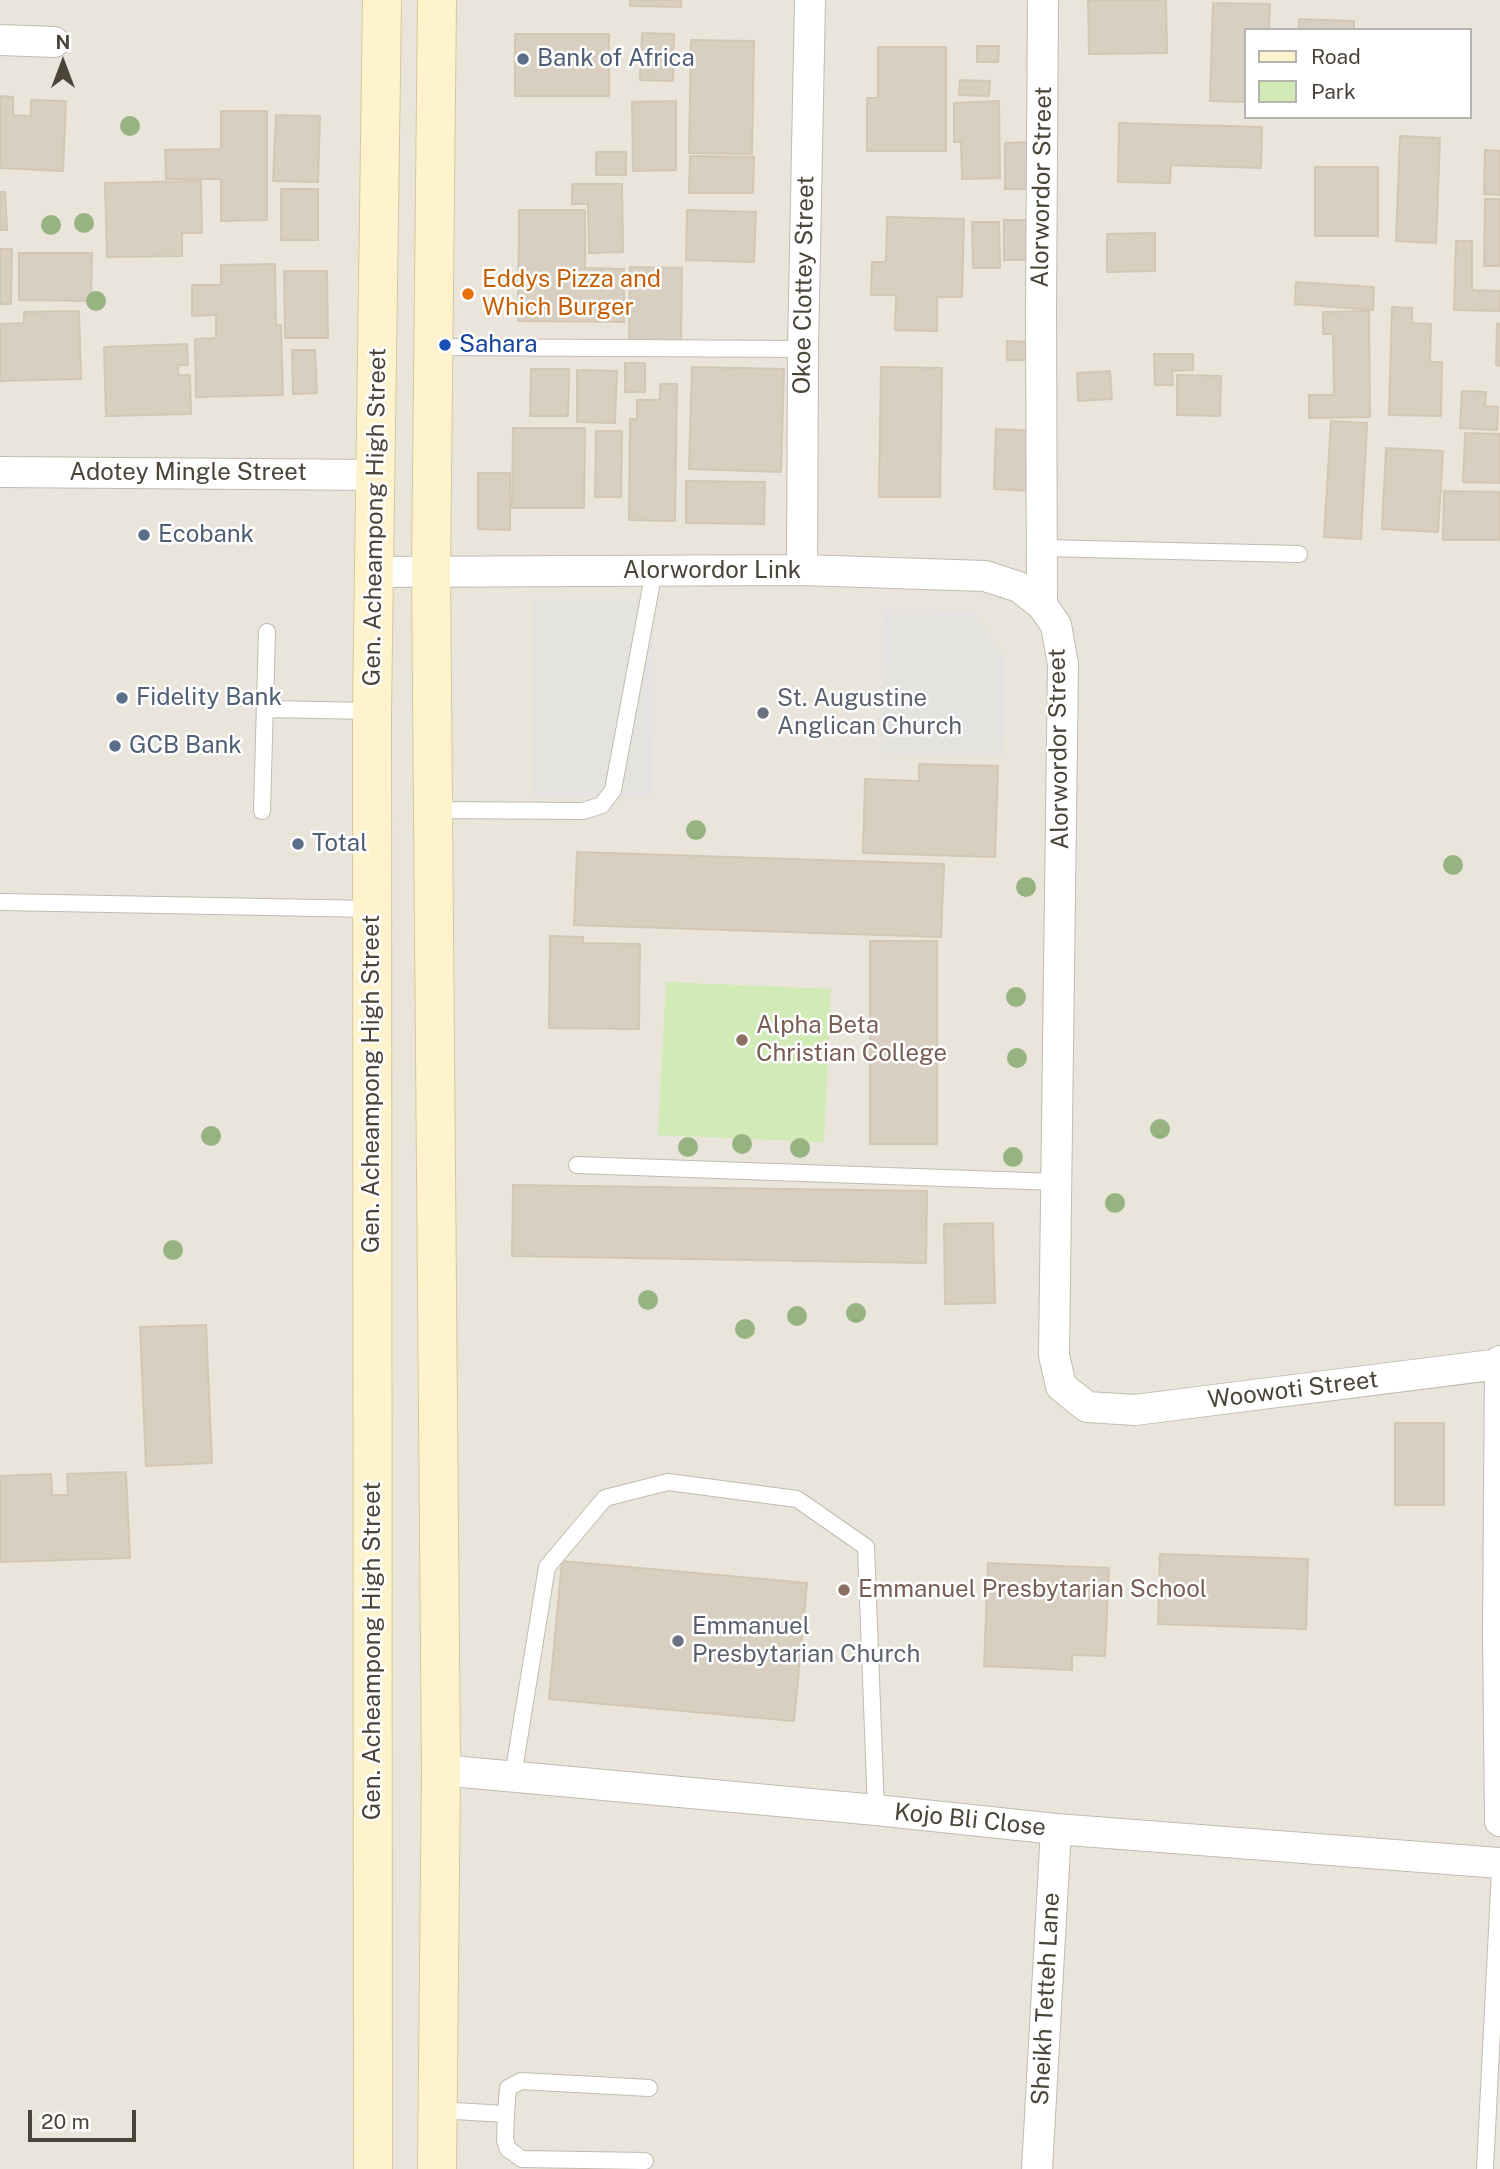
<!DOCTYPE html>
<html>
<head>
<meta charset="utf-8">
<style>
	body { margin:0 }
	#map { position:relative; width:1500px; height:2169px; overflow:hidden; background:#f6f3ec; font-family:"Public Sans",sans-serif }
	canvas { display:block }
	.legend { position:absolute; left:1244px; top:28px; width:228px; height:91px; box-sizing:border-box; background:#fff; border:2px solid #b7b4b0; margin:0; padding:9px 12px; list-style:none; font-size:21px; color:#4b4439 }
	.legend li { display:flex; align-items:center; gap:14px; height:35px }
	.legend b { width:35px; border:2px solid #b7b4b0 }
	.north { position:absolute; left:28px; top:28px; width:70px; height:70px; -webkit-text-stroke:5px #fff; paint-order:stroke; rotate:0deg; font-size:19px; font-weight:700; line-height:28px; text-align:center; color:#4b4439 }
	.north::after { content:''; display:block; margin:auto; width:24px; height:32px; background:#4b4439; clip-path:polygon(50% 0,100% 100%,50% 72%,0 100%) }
	.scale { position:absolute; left:28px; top:2110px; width:108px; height:32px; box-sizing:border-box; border:4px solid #4b4439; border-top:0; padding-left:9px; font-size:21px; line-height:24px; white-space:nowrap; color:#4b4439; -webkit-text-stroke:5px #fff; paint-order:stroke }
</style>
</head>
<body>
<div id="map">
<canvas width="1500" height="2169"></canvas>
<ul class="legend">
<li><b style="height:9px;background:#fff3cd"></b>Road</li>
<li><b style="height:19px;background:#d2eab5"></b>Park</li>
</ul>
<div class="north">N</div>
<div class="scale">20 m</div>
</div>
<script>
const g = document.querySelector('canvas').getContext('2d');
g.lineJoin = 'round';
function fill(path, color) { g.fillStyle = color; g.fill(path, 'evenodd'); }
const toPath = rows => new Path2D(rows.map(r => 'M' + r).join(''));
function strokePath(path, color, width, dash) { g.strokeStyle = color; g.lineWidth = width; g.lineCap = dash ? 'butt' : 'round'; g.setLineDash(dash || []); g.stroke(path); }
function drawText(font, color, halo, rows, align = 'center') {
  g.font = font + ' "Public Sans",sans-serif'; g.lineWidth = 5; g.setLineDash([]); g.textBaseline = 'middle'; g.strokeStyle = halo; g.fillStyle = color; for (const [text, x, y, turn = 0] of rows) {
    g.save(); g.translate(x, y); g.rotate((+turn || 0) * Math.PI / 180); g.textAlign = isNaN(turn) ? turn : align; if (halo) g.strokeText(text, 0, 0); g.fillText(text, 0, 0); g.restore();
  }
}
fill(toPath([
	[0,0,1500,0,1500,2169,0,2169],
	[1246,30,1470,30,1470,117,1246,117]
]), '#eae5da');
fill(toPath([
	[666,982,831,989,824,1142,658,1135]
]), '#d2eab5');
fill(toPath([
	[532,600,654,600,653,797,532,797],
	[883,609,973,611,1005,657,1004,756,881,754]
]), '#e5e3e0');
const building = toPath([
	[630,0,681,0,681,7,630,6,630,0],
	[1088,0,1166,0,1167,53,1089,54,1088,0],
	[1213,3,1270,4,1269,30,1246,30,1246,102,1210,101,1213,3],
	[1299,19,1354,21,1354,30,1299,30,1299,19],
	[642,33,674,34,673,81,640,80,642,33],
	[515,34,609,34,609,96,515,96,515,34],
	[691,40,754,41,752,154,689,153,691,40],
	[977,46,999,46,998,62,977,62,977,46],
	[878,47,946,47,946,151,867,151,867,98,878,98,878,47],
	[960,80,990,81,989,96,959,95,960,80],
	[0,96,13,97,13,115,31,116,31,100,66,101,63,171,0,168,0,96],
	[676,101,676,170,633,171,632,102,676,101],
	[999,101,1000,178,962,179,961,142,954,142,954,103,999,101],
	[221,111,267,111,267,220,221,221,221,179,166,179,165,150,221,149,221,111],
	[276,115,320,116,318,182,273,181,276,115],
	[1119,123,1262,127,1261,168,1171,165,1170,183,1118,182,1119,123],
	[1400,136,1440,138,1436,243,1396,241,1400,136],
	[1027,142,1028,189,1005,189,1005,143,1027,142],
	[1485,150,1500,151,1500,195,1484,194,1485,150],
	[596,152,626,152,626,175,596,175,596,152],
	[690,156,754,157,753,193,689,193,690,156],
	[1315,167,1378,167,1378,236,1315,236,1315,167],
	[201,181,202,233,182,233,182,256,107,257,105,183,201,181],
	[572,184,622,184,623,252,589,253,588,204,572,204,572,184],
	[281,189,318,189,318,240,281,240,281,189],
	[0,192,5,192,7,230,0,230,0,192],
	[1485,199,1500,199,1500,266,1484,266,1485,199],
	[519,210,585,210,585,268,624,269,624,322,518,321,519,210],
	[687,210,756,212,754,262,686,260,687,210],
	[887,217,964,219,962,297,937,297,937,331,895,330,896,295,871,295,872,262,886,262,887,217],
	[1004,220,1033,220,1033,260,1004,260,1004,220],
	[972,222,999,222,1000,268,973,268,972,222],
	[1155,233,1155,271,1107,272,1107,234,1155,233],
	[1456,241,1472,241,1472,290,1500,291,1500,311,1454,310,1456,241],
	[0,249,12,249,11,304,0,304,0,249],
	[19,253,92,253,91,301,19,300,19,253],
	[275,264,276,325,281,325,283,395,196,397,195,339,216,338,216,315,192,316,192,285,221,285,221,265,275,264],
	[630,267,682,268,681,344,629,344,630,267],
	[284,271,327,271,328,338,285,338,284,271],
	[1296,282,1374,287,1373,310,1295,304,1296,282],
	[1392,307,1412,308,1412,323,1431,324,1430,362,1442,362,1441,416,1389,415,1392,307],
	[79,311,81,379,0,381,0,324,24,323,24,312,79,311],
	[1369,311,1370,417,1309,418,1309,395,1334,395,1333,334,1323,334,1323,312,1369,311],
	[1497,323,1500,324,1500,366,1496,365,1497,323],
	[1007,341,1026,342,1026,360,1007,360,1007,341],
	[187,344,188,365,178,365,178,375,190,375,191,414,106,416,104,347,187,344],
	[292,350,315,350,317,393,293,394,292,350],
	[1154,354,1193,354,1193,370,1172,371,1173,385,1155,385,1154,354],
	[625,363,645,363,645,392,625,392,625,363],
	[692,367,784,369,781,472,689,469,692,367],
	[881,367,942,368,940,497,879,497,881,367],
	[531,369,569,369,568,416,530,416,531,369],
	[577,370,617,371,615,423,577,422,577,370],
	[1110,371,1112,399,1078,401,1077,373,1110,371],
	[1177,375,1221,376,1220,416,1177,415,1177,375],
	[660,384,677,384,675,521,629,520,630,419,637,419,637,400,660,400,660,384],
	[1462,391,1486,392,1485,406,1498,407,1497,430,1460,428,1462,391],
	[1331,421,1367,423,1361,539,1324,537,1331,421],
	[513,428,585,428,584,508,512,508,513,428],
	[996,429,1034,431,1032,491,994,489,996,429],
	[596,431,622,431,621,497,595,497,596,431],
	[1465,433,1500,434,1500,483,1463,482,1465,433],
	[1386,448,1443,451,1438,532,1382,529,1386,448],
	[478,473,510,473,510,530,478,529,478,473],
	[686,481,765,482,764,524,686,523,686,481],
	[1444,491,1500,492,1500,540,1443,540,1444,491],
	[919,764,998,766,995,857,863,853,865,779,919,781,919,764],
	[577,852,944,864,941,937,574,925,577,852],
	[550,936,583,937,583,943,640,944,639,1029,549,1028,550,936],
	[870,941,937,941,937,1144,870,1144,870,941],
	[513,1185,927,1191,926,1263,512,1256,513,1185],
	[993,1223,995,1303,945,1304,944,1224,993,1223],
	[206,1325,212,1463,146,1466,140,1327,206,1325],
	[1395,1423,1444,1423,1444,1505,1395,1505,1395,1423],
	[126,1472,130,1558,0,1562,0,1476,51,1474,52,1495,68,1495,67,1474,126,1472],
	[1160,1554,1308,1559,1306,1629,1158,1624,1160,1554],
	[562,1561,807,1583,794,1721,549,1699,562,1561],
	[988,1563,1109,1568,1105,1656,1072,1655,1072,1670,984,1666,988,1563]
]);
fill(building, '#d8cfc1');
strokePath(building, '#d3c7b4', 2);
const lane = toPath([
	[434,347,803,349],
	[1042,548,1299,554],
	[265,709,372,711],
	[433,810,583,811,602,805,613,790,654,571],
	[262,811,267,632],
	[2,902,372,909],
	[577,1165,1057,1182],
	[513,1776,547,1567,605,1498,668,1482,797,1499,866,1547,876,1810],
	[437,2110,506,2114,505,2140,508,2149,522,2159,645,2161],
	[506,2114,508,2088,521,2081,649,2088],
	[1485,2169,1500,1870]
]);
const street = toPath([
	[1043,0,1041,310,1042,605,1056,625,1063,664,1054,1355,1061,1386,1087,1407,1135,1410,1500,1364],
	[0,40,54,42],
	[0,472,376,475],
	[802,570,803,349,810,0],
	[373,572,802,570,985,576,1019,587,1042,605],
	[1500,1361,1498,1632,1500,1821],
	[441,1770,876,1810,1056,1829,1500,1863],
	[1037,2169,1056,1829]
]);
const secondary = toPath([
	[373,2169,372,711,382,0],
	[437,2169,441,1770,431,571,437,0]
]);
strokePath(lane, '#c2bbae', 18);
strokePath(street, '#c2bbae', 32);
strokePath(secondary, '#d6c79b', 40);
strokePath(lane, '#fff', 16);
strokePath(street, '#fff', 30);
strokePath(secondary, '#fff3cd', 38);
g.fillStyle = '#97b381';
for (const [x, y] of [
	[130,126],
	[84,223],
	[51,225],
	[96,301],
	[696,830],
	[1453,865],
	[1026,887],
	[1016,997],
	[1017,1058],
	[1160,1129],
	[211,1136],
	[742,1144],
	[688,1147],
	[800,1148],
	[1013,1157],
	[1115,1203],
	[173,1250],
	[648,1300],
	[856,1313],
	[797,1316],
	[745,1329]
]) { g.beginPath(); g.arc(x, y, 10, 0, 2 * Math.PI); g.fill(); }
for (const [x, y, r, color] of [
	[523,59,7,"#5c6f8a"],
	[468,294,7,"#e8710a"],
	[445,345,7,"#1a4fb4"],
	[144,535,7,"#5c6f8a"],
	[122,698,7,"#5c6f8a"],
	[763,713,7,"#6b7280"],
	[115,746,7,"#5c6f8a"],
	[298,844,7,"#5c6f8a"],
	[742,1040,7,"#8d6e63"],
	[844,1590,7,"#8d6e63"],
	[678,1641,7,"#6b7280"]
]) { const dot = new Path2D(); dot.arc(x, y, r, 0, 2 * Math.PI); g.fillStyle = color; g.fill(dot); strokePath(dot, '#fff', 2.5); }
drawText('24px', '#4e5e75', '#fff', [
	["Bank of Africa",537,59],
	["Ecobank",158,535],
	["Fidelity Bank",136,698],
	["GCB Bank",129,746],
	["Total",312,844]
], 'left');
drawText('24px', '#4b4439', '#fff', [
	["Alorwordor Street",1042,187,-89],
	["Okoe Clottey Street",804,285,-89],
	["Adotey Mingle Street",188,473],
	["Gen. Acheampong High Street",375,517,-89],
	["Alorwordor Link",712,571],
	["Alorwordor Street",1059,749,-91],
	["Gen. Acheampong High Street",372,1084,-90],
	["Woowoti Street",1293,1390,-7],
	["Gen. Acheampong High Street",373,1651,-90],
	["Kojo Bli Close",970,1820,6],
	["Sheikh Tetteh Lane",1046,1999,-87]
]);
drawText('24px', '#c56008', '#fff', [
	["Eddys Pizza and",482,280],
	["Which Burger",482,308]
], 'left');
drawText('24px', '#164399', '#fff', [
	["Sahara",459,345]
], 'left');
drawText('24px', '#5b616d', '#fff', [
	["St. Augustine",777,699],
	["Anglican Church",777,727],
	["Emmanuel",692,1627],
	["Presbytarian Church",692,1655]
], 'left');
drawText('24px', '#785e54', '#fff', [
	["Alpha Beta",756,1026],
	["Christian College",756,1054],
	["Emmanuel Presbytarian School",858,1590]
], 'left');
</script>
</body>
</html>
